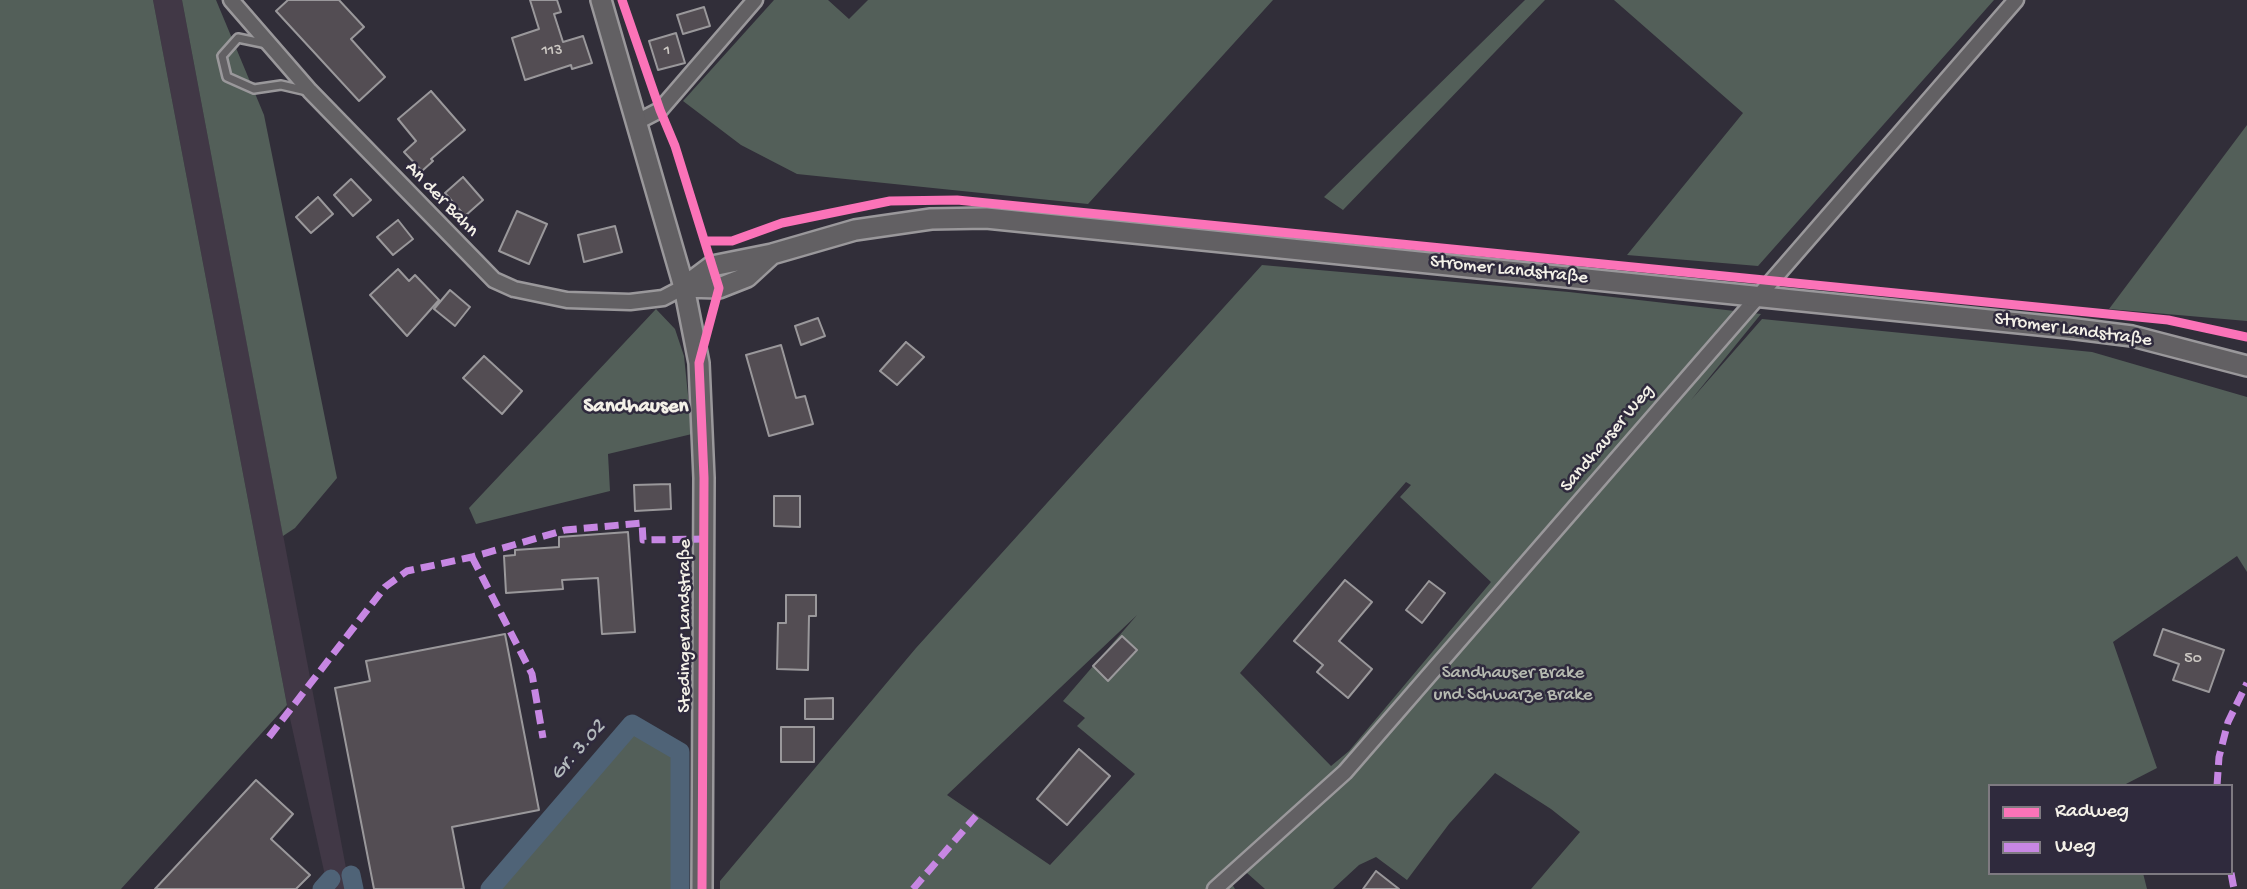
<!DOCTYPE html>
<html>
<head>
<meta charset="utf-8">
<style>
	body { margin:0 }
	#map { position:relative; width:2247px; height:889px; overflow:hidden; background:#312e39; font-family:"Gochi Hand",sans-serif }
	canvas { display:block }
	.legend { position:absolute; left:1988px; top:784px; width:245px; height:91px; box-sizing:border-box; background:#2f2a3d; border:2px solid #7e7a81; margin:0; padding:9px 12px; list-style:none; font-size:21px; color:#f4f1e8 }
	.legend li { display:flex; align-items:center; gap:14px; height:35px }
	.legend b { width:35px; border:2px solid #7e7a81 }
</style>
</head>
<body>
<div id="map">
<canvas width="2247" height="889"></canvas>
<ul class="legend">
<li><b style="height:9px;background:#fb73b8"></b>Radweg</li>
<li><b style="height:9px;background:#c787e3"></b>Weg</li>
</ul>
</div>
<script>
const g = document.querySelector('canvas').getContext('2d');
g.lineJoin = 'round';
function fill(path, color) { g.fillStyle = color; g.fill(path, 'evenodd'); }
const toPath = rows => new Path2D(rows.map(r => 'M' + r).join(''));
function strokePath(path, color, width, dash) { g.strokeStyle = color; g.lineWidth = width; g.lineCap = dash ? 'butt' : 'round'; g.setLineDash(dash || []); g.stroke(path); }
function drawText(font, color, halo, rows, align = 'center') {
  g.font = font + ' "Gochi Hand",sans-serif'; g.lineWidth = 5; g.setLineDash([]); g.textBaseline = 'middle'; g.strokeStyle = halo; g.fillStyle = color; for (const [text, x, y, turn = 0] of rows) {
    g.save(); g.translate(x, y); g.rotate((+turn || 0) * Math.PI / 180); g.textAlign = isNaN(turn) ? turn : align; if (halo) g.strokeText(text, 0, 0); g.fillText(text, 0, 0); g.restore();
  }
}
fill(toPath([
	[153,0,182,0,350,889,328,889,287,705]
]), '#413846');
fill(toPath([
	[0,0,153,0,287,705,121,889,0,889],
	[182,0,216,0,264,115,337,478,295,528,283,536],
	[774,0,828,0,849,19,868,0,1273,0,1088,204,797,174,741,145,683,101],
	[1525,0,1545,0,1343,210,1324,197],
	[1614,0,1994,0,1758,266,1627,255,1743,113],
	[2247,125,2247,321,2109,309],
	[1262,265,1569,292,1761,314,1691,400,1762,319,2092,352,2247,397,2247,572,2237,556,2113,642,2157,768,2122,786,1990,786,1990,873,2143,873,2147,889,1531,889,1580,832,1551,809,1495,773,1449,824,1407,880,1376,857,1359,865,1333,889,1265,889,1247,873,1232,884,1235,889,720,889,720,881,916,648],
	[1406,482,1411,485,1400,497,1491,582,1349,751,1331,766,1240,673],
	[1137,615,1063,701,1085,718,1077,726,1135,774,1050,865,947,795],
	[656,309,675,329,684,356,692,434,608,454,610,491,476,524,469,508],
	[632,732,684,761,684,889,497,889]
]), '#535f59');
strokePath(toPath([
	[351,875,354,889],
	[322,889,331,879],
	[490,889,632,724,680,752,680,889]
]), '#4f6377', 19);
const building = toPath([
	[288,0,339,0,364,27,351,39,385,77,359,101,276,11,288,0],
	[530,0,557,0,561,12,554,14,563,42,583,36,592,63,572,69,571,65,525,80,512,38,539,29,530,0],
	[704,7,710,26,683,34,677,15,704,7],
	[676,33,685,63,658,70,649,41,676,33],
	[431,91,465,130,431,159,433,161,422,171,404,152,416,141,398,119,431,91],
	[463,177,483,200,465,216,445,193,463,177],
	[351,179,371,200,353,216,334,195,351,179],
	[318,197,333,214,311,233,296,217,318,197],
	[517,211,547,224,529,264,499,251,517,211],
	[398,220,413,239,393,255,377,237,398,220],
	[615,226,622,252,584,262,578,235,615,226],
	[398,269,409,281,415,275,439,300,407,336,370,295,398,269],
	[450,290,470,307,455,326,434,309,450,290],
	[818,318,825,336,801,345,795,326,818,318],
	[906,342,924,357,897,385,880,371,906,342],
	[781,345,796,398,805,396,813,424,769,436,746,355,781,345],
	[484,356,522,391,502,414,463,378,484,356],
	[670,484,671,509,635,511,634,485,670,484],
	[774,496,800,496,800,527,774,526,774,496],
	[628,532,635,632,602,634,598,578,562,580,563,589,506,593,504,556,515,555,515,550,559,547,559,537,628,532],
	[1345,580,1372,602,1339,641,1372,669,1348,698,1317,672,1323,665,1294,641,1345,580],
	[1429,581,1445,593,1422,623,1406,610,1429,581],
	[786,595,816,595,816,616,809,616,808,670,777,669,778,623,786,623,786,595],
	[2163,629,2224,650,2209,692,2173,680,2179,664,2154,655,2163,629],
	[505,634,539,810,452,827,464,889,374,889,335,688,370,681,366,661,505,634],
	[1122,636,1137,650,1108,681,1093,666,1122,636],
	[833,698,833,719,805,719,805,699,833,698],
	[781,727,814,727,814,762,781,762,781,727],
	[1079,749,1110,776,1067,825,1037,799,1079,749],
	[256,780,293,814,271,839,310,875,296,889,155,889,256,780],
	[1376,871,1399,889,1363,889,1376,871]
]);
fill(building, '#534d53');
strokePath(building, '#9a989b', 2);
const service = toPath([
	[267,44,238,38,222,56,227,77,254,89,281,85,307,91]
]);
const minor = toPath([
	[231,0,310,91,494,280,514,289,567,300,630,302,663,298,684,287],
	[637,122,660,110,755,0],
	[1215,889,1345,772,2016,0]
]);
const secondary = toPath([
	[601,0,684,287,699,363,704,478,702,889],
	[684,287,712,266,772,254,855,230,931,219,986,218,2068,328,2132,336,2247,366],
	[684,287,719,288,747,277,772,254]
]);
strokePath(service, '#9a989b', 12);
strokePath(minor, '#9a989b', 19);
strokePath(secondary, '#9a989b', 24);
strokePath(service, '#626063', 7);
strokePath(minor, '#626063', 14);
strokePath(secondary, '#626063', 19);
strokePath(toPath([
	[472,557,532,674,543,738],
	[269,737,385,587,407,571,472,557,565,530,642,523,643,540,704,539],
	[2217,786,2219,757,2228,722,2247,683],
	[2231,873,2234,889],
	[913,889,976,816]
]), '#c787e3', 7, [14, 7]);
strokePath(toPath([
	[622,0,660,110,675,146,719,288,699,363,704,478,702,889],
	[705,241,732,241,782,223,890,201,957,200,2168,320,2247,337]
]), '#fb73b8', 9);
drawText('16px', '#ccc8c3', null, [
	["113",552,52],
	["1",667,52],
	["50",2193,660]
]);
drawText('19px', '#f4f1e8', '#2f2a3d', [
	["An der Bahn",441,200,46],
	["Stromer Landstraße",1509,271,6],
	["Stromer Landstraße",2073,331,8],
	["Sandhauser Weg",1608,439,-50],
	["Stedinger Landstraße",686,626,-90]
]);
drawText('19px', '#b6bab1', '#2f2a3d', [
	["Sandhauser Brake",1513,674],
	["und Schwarze Brake",1513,696]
]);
drawText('bold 21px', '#f4f1e8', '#2f2a3d', [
	["Sandhausen",636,408]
]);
drawText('italic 21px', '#b3babd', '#2f2a3d', [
	["Gr. 3.02",579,751,-49]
]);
</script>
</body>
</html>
